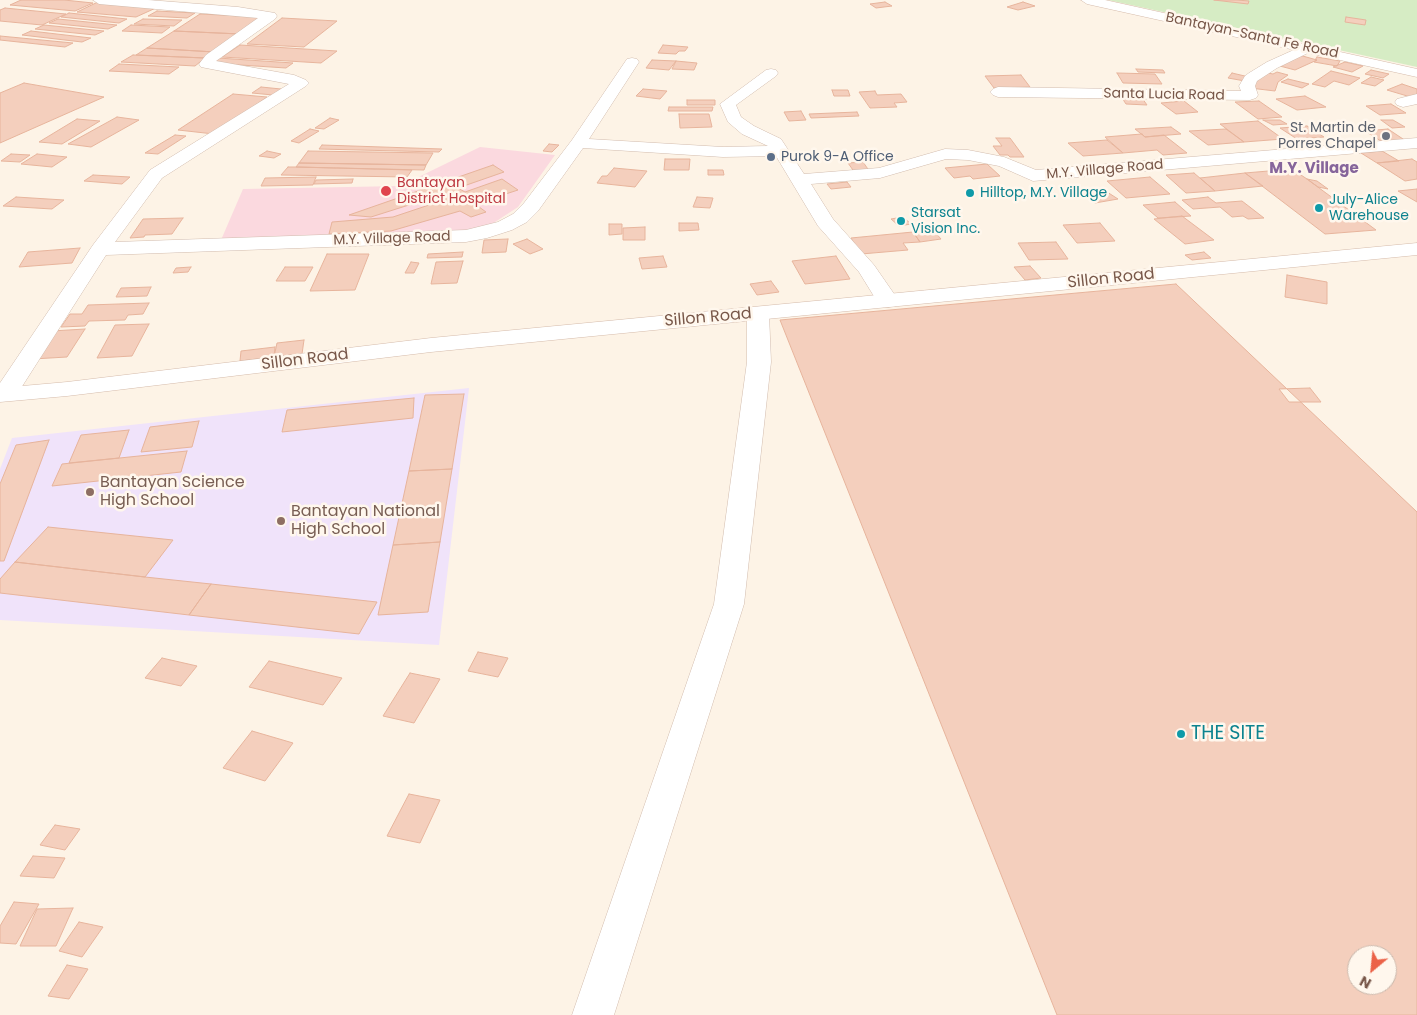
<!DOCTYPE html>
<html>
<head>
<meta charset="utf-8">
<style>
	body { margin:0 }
	#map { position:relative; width:1417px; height:1015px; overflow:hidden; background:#fdf3e6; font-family:Poppins,sans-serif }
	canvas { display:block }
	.north { position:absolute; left:1347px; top:945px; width:50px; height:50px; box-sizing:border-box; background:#fff7ed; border:1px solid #c9b7ab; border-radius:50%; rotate:208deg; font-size:14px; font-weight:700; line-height:20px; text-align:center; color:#785749 }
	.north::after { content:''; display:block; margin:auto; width:18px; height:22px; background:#eb6247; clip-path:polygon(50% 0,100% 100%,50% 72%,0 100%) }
</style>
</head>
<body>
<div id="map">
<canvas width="1417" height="1015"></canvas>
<div class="north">N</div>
</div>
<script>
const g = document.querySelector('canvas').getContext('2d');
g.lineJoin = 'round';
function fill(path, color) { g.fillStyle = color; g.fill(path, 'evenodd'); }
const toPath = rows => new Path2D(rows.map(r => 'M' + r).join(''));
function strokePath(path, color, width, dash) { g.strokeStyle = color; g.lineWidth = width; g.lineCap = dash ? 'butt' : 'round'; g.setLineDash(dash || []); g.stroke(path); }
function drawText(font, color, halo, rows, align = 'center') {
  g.font = font + ' Poppins,sans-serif'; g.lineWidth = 5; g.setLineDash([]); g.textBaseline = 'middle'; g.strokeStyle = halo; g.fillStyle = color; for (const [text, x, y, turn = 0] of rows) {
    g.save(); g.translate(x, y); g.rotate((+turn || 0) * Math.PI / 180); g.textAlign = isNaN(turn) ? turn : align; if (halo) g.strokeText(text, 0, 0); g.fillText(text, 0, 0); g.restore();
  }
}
fill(toPath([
	[469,388,439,645,0,620,0,469,12,438]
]), '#f0e3fa');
fill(toPath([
	[480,147,555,155,518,207,492,224,458,232,221,240,243,189,400,186]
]), '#fbd9df');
fill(toPath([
	[1108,0,1417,0,1417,67]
]), '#d6ecc4');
const building = toPath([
	[21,0,64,0,93,3,75,11,10,5,21,0],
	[1214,0,1237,0,1249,1,1248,4,1214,0],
	[100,1,158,7,136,17,77,12,100,1],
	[885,2,892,6,876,8,870,4,885,2],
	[1023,2,1035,6,1018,10,1007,7,1023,2],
	[5,8,66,14,42,25,0,21,0,10,5,8],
	[157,11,195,13,187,18,148,16,157,11],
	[69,13,127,19,119,23,61,17,69,13],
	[200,14,264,17,240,34,174,31,200,14],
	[1346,17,1366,20,1365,25,1345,22,1346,17],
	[282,18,337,21,304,47,247,44,282,18],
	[58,19,117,25,108,29,49,23,58,19],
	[143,19,182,20,174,26,134,24,143,19],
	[44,25,104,31,95,35,35,29,44,25],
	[131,25,170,27,162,33,122,31,131,25],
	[31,31,91,38,82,42,22,35,31,31],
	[174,31,240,34,215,52,147,48,174,31],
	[0,36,73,43,65,47,0,40,0,36],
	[240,45,337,51,321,63,222,57,240,45],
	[663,45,688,47,685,51,679,51,676,54,658,53,663,45],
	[147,48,215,52,205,58,136,55,147,48],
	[133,55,205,58,195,66,121,62,133,55],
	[1299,55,1317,60,1295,70,1276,65,1299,55],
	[1317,57,1340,61,1337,66,1314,62,1317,60,1315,60,1317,57],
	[218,58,293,63,286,68,210,63,218,58],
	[652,60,676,61,669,70,646,68,652,60],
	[676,61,697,63,694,70,672,69,676,61],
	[1345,62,1363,66,1352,72,1333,67,1345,62],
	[119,64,179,67,169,74,109,71,119,64],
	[1136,69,1163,70,1165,73,1138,72,1136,69],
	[1371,70,1389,74,1383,78,1365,74,1371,70],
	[1331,71,1360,78,1349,85,1334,81,1325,87,1312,84,1331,71],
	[1263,72,1273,74,1277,72,1288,75,1278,82,1275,91,1250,88,1263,72],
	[1117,73,1155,74,1162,84,1123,83,1117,73],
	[1232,73,1249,77,1245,81,1228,78,1232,73],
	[1021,75,1030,87,994,88,985,76,1021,75],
	[1371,77,1384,80,1375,86,1361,83,1371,77],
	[1288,79,1309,84,1302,88,1281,82,1288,79],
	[24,83,104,97,0,143,0,93,24,83],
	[1402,84,1417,89,1417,97,1414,98,1387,90,1402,84],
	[261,87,281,89,273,95,252,93,261,87],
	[643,89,667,91,660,99,636,96,643,89],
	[832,90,848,90,850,96,834,96,832,90],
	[875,91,877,95,901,94,907,102,894,103,897,107,870,108,859,92,875,91],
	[233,94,267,97,214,134,178,130,233,94],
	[1305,96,1326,107,1297,110,1276,99,1305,96],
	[1122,98,1142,98,1147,105,1126,104,1122,98],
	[687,100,715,100,715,105,687,105,687,100],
	[1184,101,1198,112,1176,114,1161,103,1184,101],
	[1259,101,1282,117,1258,119,1235,102,1259,101],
	[1391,104,1406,113,1380,115,1366,106,1391,104],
	[669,107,713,107,712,111,668,111,669,107],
	[801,111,806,120,789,121,784,112,801,111],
	[857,112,859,116,811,118,809,114,857,112],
	[679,114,709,114,712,127,680,128,679,114],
	[117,117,139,120,91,147,68,144,117,117],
	[330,118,339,120,324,129,315,128,330,118],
	[77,119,100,121,62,144,39,142,77,119],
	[1263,120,1280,120,1287,124,1273,125,1263,120],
	[1381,120,1393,120,1405,127,1392,128,1381,120],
	[1258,121,1283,139,1244,142,1220,124,1258,121],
	[1307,126,1324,137,1297,139,1280,128,1307,126],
	[1171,127,1181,134,1145,137,1135,129,1171,127],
	[310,129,319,131,299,143,291,141,310,129],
	[1226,129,1244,142,1208,145,1189,131,1226,129],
	[1388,129,1406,141,1384,143,1365,131,1388,129],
	[1142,134,1145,137,1164,135,1187,153,1163,155,1157,150,1123,153,1105,137,1142,134],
	[175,135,186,136,158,154,145,153,175,135],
	[996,138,1010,138,1024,157,1010,157,1008,155,1000,155,993,146,1002,146,996,138],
	[1107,140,1123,153,1083,156,1068,143,1107,140],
	[549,144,559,145,552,152,543,151,549,144],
	[322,145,442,149,439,152,319,149,322,145],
	[267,151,281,154,274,158,259,156,267,151],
	[308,151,433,153,426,165,299,163,308,151],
	[1382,151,1399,161,1377,163,1361,153,1382,151],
	[11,154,30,155,20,162,1,161,11,154],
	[37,154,67,157,52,167,21,164,37,154],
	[665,159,690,159,689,170,664,170,665,159],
	[1412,159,1417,162,1417,179,1405,181,1377,163,1412,159],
	[863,162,870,172,855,173,848,163,863,162],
	[299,163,426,165,424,170,296,167,299,163],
	[987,164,1000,176,973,179,970,176,954,178,945,168,987,164],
	[493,165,504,172,458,188,465,192,502,179,518,190,475,204,486,212,471,217,460,211,391,231,329,234,332,222,393,217,438,202,431,198,371,217,349,215,493,165],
	[288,167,296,167,412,170,407,177,281,175,288,167],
	[614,168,647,171,635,187,597,183,602,176,607,176,614,168],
	[1292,169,1307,179,1376,230,1325,234,1245,173,1292,169],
	[708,170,723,170,724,175,708,175,708,170],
	[1194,173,1215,191,1186,193,1166,175,1194,173],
	[1245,173,1263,186,1215,191,1200,178,1245,173],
	[93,175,130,177,122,184,84,181,93,175],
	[316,177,313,185,261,186,265,178,316,177],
	[1150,177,1170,194,1126,198,1107,181,1150,177],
	[353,179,352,183,314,184,316,180,353,179],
	[1307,179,1317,181,1328,189,1318,187,1307,179],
	[847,182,851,187,831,189,827,184,847,182],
	[1417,189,1417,202,1398,191,1417,189],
	[1104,190,1118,199,1095,203,1082,194,1104,190],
	[16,197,64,200,52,209,3,206,16,197],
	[697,197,713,198,710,208,693,207,697,197],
	[1208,197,1216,203,1242,201,1264,218,1248,219,1243,216,1232,217,1220,207,1193,209,1182,200,1208,197],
	[1175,202,1191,216,1158,218,1143,205,1175,202],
	[1182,216,1214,240,1185,244,1154,219,1182,216],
	[903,217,911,224,899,226,891,219,903,217],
	[183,218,172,234,145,235,144,237,130,238,143,219,183,218],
	[679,223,698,223,699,230,679,231,679,223],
	[1100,223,1115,241,1077,243,1063,225,1100,223],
	[609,224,622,224,622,234,609,235,609,224],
	[645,227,645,240,623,240,623,228,645,227],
	[933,230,941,239,920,242,913,232,933,230],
	[913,232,920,242,903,243,908,250,861,254,851,238,913,232],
	[508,239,506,252,482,253,484,240,508,239],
	[527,239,543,249,530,254,513,244,527,239],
	[1056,242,1068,259,1029,260,1018,243,1056,242],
	[80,248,72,263,19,267,28,252,80,248],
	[463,252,462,257,427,258,428,254,463,252],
	[1204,252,1211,258,1192,260,1185,255,1204,252],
	[327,254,369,254,355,290,310,291,327,254],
	[663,256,667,267,642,269,639,258,663,256],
	[836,256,850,279,805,284,792,261,836,256],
	[463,261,457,283,431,284,436,262,463,261],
	[411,262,419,263,414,273,405,273,411,262],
	[1030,266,1041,278,1025,280,1014,267,1030,266],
	[191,267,188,272,173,273,176,268,191,267],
	[285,267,313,267,305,281,276,281,285,267],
	[1287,275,1327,282,1327,304,1285,297,1287,275],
	[771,281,779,292,757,295,750,284,771,281],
	[1176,284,1417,512,1417,1015,1057,1015,780,320,1176,284],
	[1357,955,1387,955,1387,985,1357,985,1357,955],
	[151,287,147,296,116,297,121,288,151,287],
	[149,303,143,314,128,315,125,320,89,321,85,326,61,327,70,314,82,314,88,305,149,303],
	[149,324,132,356,97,358,115,325,149,324],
	[85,329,67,357,33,359,52,331,85,329],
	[304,340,302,354,274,357,277,343,304,340],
	[275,347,274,357,240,361,241,351,275,347],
	[1310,388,1321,402,1289,402,1279,389,1310,388],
	[464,394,452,469,409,471,425,395,464,394],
	[414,398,413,418,282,432,287,410,414,398],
	[199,421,192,447,141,452,150,427,199,421],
	[129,430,119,458,69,463,81,435,129,430],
	[49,440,4,561,0,561,0,484,16,445,49,440],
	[187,451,181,472,52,486,62,464,187,451],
	[452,469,440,542,393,545,409,471,452,469],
	[48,527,173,540,145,577,15,562,48,527],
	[440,542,428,612,378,615,393,545,440,542],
	[15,562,145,577,211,584,189,615,0,593,0,579,15,562],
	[211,584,377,602,359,634,189,615,211,584],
	[478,652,508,658,498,677,468,671,478,652],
	[162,658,197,666,181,686,145,678,162,658],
	[269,661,342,678,323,705,249,687,269,661],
	[410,673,440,679,414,723,383,716,410,673],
	[252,731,293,743,265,781,223,768,252,731],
	[409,794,440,800,420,843,387,836,409,794],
	[55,825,80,829,65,850,40,845,55,825],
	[33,856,65,858,54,878,20,876,33,856],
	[14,902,39,904,16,944,0,943,0,926,14,902],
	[73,908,56,946,20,946,37,909,73,908],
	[79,922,103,927,82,957,59,951,79,922],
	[67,965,88,969,69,999,48,996,67,965]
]);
fill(building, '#f4cfbd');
strokePath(building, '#e7b49c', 1);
const street = toPath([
	[93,0,148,0,238,7,275,13,277,16,275,19,216,61,294,75,306,80,309,83,306,86,162,178,115,242,466,230,498,222,513,214,524,203,572,140,627,59,632,58,637,59,639,62,589,139,723,147,768,146,742,134,728,122,720,104,766,70,771,69,776,70,778,73,776,76,736,105,741,117,754,126,781,139,804,174,879,168,945,149,968,150,1004,157,1036,170,1417,138,1417,148,1033,181,999,166,968,160,946,159,880,178,811,184,833,219,874,265,899,301,896,306,888,307,880,306,859,272,818,226,776,156,723,157,583,148,538,211,527,222,512,230,487,238,466,242,106,255,14,399,5,401,0,400,0,383,93,245,150,170,289,84,206,68,201,67,199,64,206,55,258,18,99,4,93,0],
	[1307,44,1312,45,1314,48,1312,51,1277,68,1257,81,1255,86,1258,95,1256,98,1250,100,998,97,993,95,990,92,993,89,998,87,1241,91,1239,86,1245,76,1249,73,1267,62,1307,44],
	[1417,94,1417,104,1403,107,1397,105,1395,102,1397,99,1417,94],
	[758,307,766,309,769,314,771,362,744,604,614,1015,572,1015,714,604,747,362,747,314,750,309,758,307]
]);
const secondary = toPath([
	[1081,0,1105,0,1417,69,1417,77,1087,4,1081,0],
	[1417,243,1417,255,431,352,67,396,0,402,0,388,67,382,431,338,1417,243]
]);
strokePath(street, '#d2bcae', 1);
strokePath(secondary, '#d5bbab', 1);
fill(street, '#fff');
fill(secondary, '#fff');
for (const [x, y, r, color] of [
	[1386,136,5,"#6b7280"],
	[771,157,5,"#5c6f8a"],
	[386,191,6,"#e0444e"],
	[970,193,5,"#0f9aa8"],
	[1319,208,5,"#0f9aa8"],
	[901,221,5,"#0f9aa8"],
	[90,492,5,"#8d6e63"],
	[281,521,5,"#8d6e63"],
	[1181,734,5,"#0f9aa8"]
]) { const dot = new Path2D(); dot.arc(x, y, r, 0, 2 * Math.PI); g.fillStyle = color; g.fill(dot); strokePath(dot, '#fff7ed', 2); }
drawText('14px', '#785749', '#fff7ed', [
	["Bantayan-Santa Fe Road",1252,36,12],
	["Santa Lucia Road",1164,95,1],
	["M.Y. Village Road",1105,170,-5],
	["M.Y. Village Road",392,239,-2]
]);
drawText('14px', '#5b616d', '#fff7ed', [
	["St. Martin de",1376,128],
	["Porres Chapel",1376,144]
], 'right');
drawText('14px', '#4e5e75', '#fff7ed', [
	["Purok 9-A Office",781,157]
], 'left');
drawText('14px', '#be3a42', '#fff7ed', [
	["Bantayan",397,183],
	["District Hospital",397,199]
], 'left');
drawText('14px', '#0d838f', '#fff7ed', [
	["Hilltop, M.Y. Village",980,193],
	["July-Alice",1329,200],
	["Warehouse",1329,216],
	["Starsat",911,213],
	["Vision Inc.",911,229]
], 'left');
drawText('bold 15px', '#86659b', '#fff7ed', [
	["M.Y. Village",1314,169]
]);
drawText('16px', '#785749', '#fff7ed', [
	["Sillon Road",1111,279,-6],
	["Sillon Road",708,318,-5],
	["Sillon Road",305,360,-7]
]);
drawText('16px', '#785e54', '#fff7ed', [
	["Bantayan Science",100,483],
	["High School",100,501],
	["Bantayan National",291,512],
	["High School",291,530]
], 'left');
drawText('19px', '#0d838f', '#fff7ed', [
	["THE SITE",1191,734]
], 'left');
</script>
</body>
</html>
